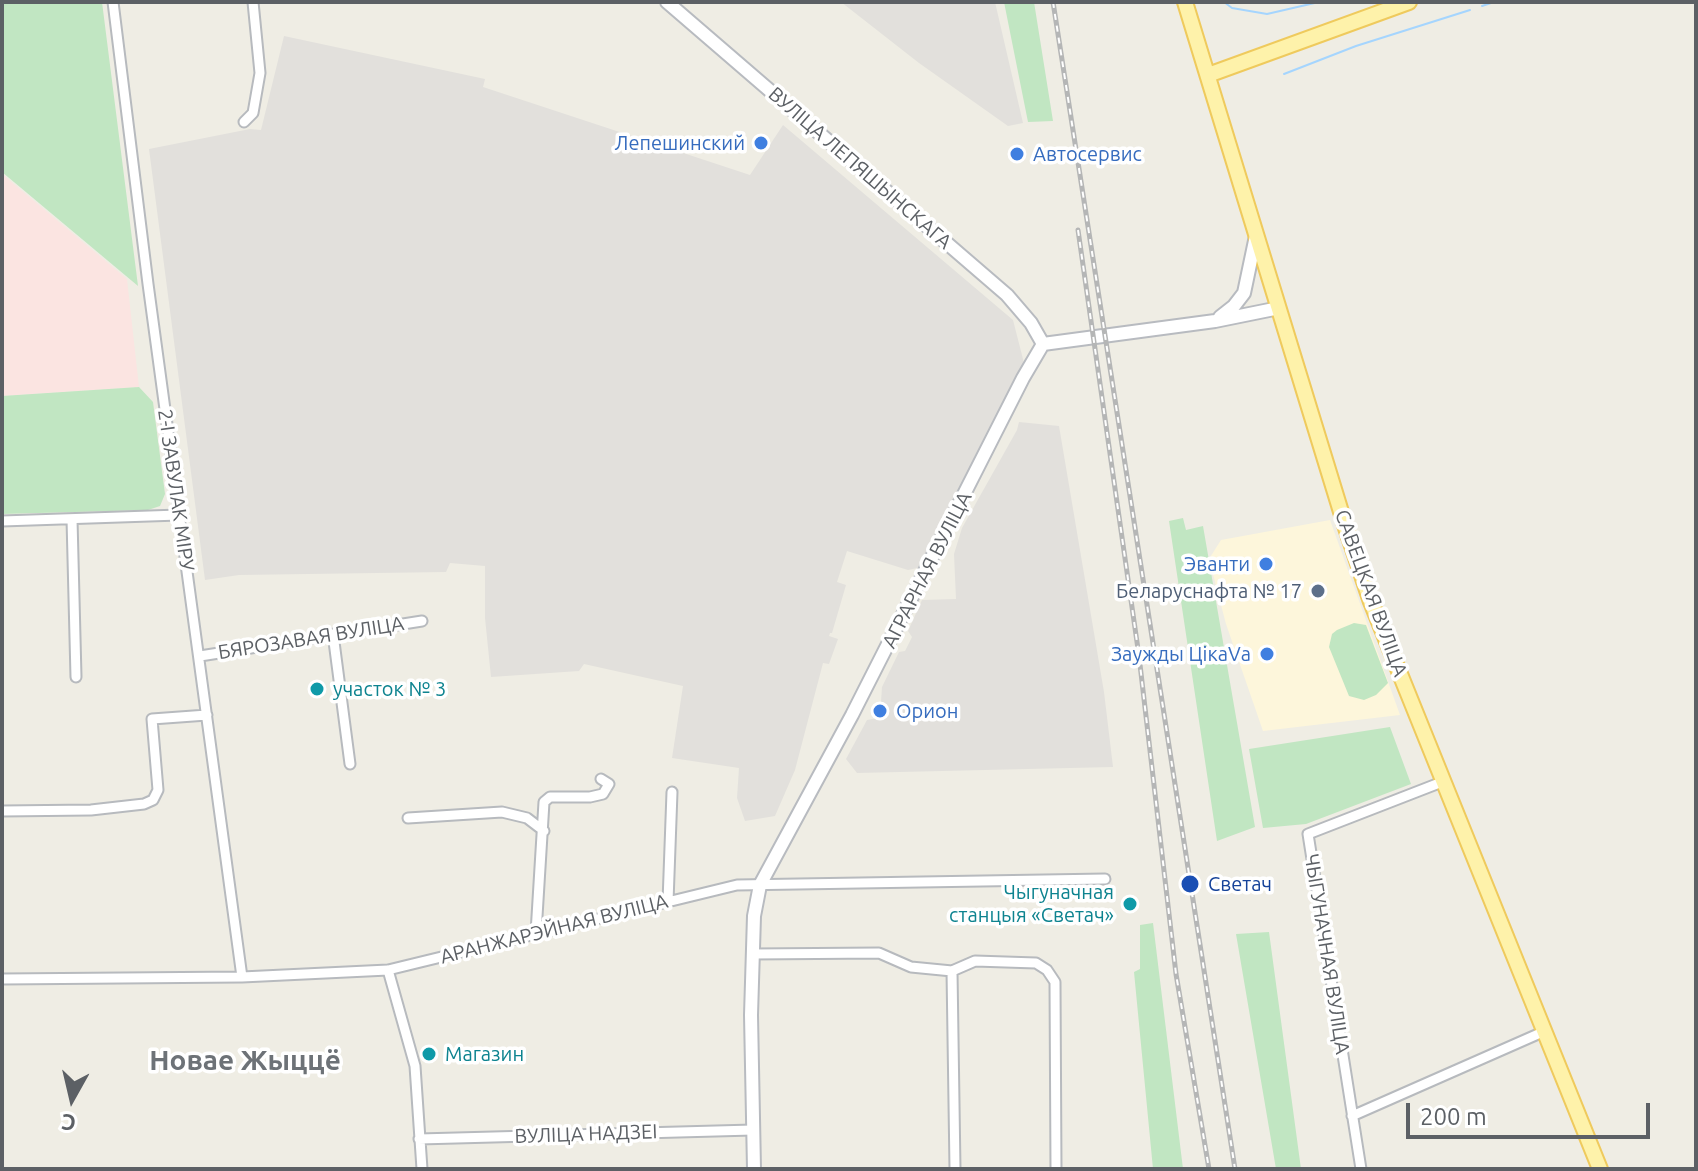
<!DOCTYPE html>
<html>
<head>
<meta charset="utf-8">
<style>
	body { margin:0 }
	#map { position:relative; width:1698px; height:1171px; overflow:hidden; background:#efede4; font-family:Ubuntu,sans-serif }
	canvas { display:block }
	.frame { position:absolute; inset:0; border:4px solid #5c6065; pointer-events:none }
	.north { position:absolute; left:32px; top:1059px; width:80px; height:80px; -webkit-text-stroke:6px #fff; paint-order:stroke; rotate:188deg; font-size:22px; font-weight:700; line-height:32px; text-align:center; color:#5c6065 }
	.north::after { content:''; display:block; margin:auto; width:28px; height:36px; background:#5c6065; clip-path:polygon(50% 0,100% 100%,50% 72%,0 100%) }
	.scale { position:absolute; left:1406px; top:1103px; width:244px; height:36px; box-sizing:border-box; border:4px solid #5c6065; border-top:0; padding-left:10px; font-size:24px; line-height:28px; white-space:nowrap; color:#5c6065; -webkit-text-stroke:6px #fff; paint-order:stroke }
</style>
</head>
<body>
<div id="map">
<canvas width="1698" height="1171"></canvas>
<div class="frame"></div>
<div class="north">С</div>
<div class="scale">200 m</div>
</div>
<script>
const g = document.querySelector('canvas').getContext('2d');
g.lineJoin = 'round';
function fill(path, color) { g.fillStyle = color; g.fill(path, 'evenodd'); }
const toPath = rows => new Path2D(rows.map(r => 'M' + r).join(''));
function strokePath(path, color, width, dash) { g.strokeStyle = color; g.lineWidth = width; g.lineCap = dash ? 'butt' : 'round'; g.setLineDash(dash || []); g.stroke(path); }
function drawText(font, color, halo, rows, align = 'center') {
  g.font = font + ' Ubuntu,sans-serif'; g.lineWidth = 7; g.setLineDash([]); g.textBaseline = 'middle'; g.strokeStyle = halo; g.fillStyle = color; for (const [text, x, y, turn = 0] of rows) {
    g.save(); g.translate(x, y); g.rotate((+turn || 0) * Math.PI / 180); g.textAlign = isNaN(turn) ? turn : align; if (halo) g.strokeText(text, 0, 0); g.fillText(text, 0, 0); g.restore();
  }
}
fill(toPath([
	[1330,520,1400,715,1263,731,1226,624,1209,559,1221,540]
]), '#fdf6db');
fill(toPath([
	[841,2,995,2,1023,123,1008,126,919,63],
	[284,36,485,79,483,87,750,175,783,125,1013,320,1024,363,922,567,908,570,847,551,837,582,846,585,832,633,830,633,829,636,838,639,829,664,823,663,795,770,775,816,745,821,737,798,739,768,672,758,683,686,584,664,579,671,491,677,485,618,485,566,450,563,446,572,239,575,205,580,149,149,250,129,261,130],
	[1019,422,1059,426,1104,692,1113,767,857,773,846,759,867,720,883,717,885,705,877,704,881,702,882,687,899,652,905,651,912,637,908,631,922,600,956,599,954,554,962,528,1017,430]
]), '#e2e0dc');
fill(toPath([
	[2,174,127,279,139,387,2,396]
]), '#fbe4e1');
fill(toPath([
	[2,2,102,2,138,286,2,172],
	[1004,2,1034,2,1053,121,1028,122],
	[139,387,153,402,165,494,160,506,148,510,2,514,2,396],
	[1183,518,1186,530,1203,526,1255,827,1217,841,1169,521],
	[1354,623,1366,625,1388,683,1376,695,1364,700,1349,696,1329,647,1332,634,1337,630],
	[1390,727,1411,784,1306,824,1263,828,1249,749],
	[1153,923,1183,1169,1153,1169,1134,972,1140,969,1140,925],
	[1269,932,1301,1169,1276,1169,1236,934]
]), '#c1e6c2');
strokePath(toPath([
	[1224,2,1232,8,1267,14,1319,2],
	[1482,6,1494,2],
	[1284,74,1356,46,1470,10]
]), '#a5d5fe', 2);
const street = toPath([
	[113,2,148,284,242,977],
	[244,122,253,113,260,73,253,2],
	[72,519,76,677],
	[2,521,179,515],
	[333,634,350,764],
	[200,656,422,621],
	[2,811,91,810,144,804,153,800,158,790,152,719,207,715],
	[408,818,502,812,527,818,544,831],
	[668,902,672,792],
	[536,933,544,802,550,797,590,797,603,794,609,784,601,779],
	[753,954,879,953,911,967,952,971,975,961,1036,963,1047,970,1055,982,1056,1169],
	[388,970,415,1066,422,1169],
	[952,971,955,1169],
	[2,979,242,977,388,970,737,885,1105,879],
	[1352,1116,1545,1031],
	[419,1139,753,1130],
	[1361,1169,1308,834,1442,782]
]);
const secondary = toPath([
	[667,2,1007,295,1031,323,1043,344],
	[1220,317,1234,306,1244,293,1256,236],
	[1043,344,1215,321,1279,308],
	[754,1169,751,1015,754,916,760,885,852,715,1023,378,1043,344]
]);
const primary = toPath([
	[1185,2,1345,525,1371,602,1600,1169],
	[1208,75,1409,2]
]);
strokePath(street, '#b7babe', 13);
strokePath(secondary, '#b8bbc0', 16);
strokePath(primary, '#efca5d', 18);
strokePath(street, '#fff', 9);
strokePath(secondary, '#fff', 12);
strokePath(primary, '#fef2aa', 14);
const rail = toPath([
	[1053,2,1235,1169],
	[1078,230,1139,656,1176,974,1209,1169]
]);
strokePath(rail, '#b5b6b6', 5);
strokePath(rail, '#fff', 2, [6]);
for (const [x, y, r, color] of [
	[761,143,8,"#3f7fe0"],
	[1017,154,8,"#3f7fe0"],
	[1266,564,8,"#3f7fe0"],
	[1318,591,8,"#5c6f8a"],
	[1267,654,8,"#3f7fe0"],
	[317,689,8,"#0f9aa8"],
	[880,711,8,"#3f7fe0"],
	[1190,884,10,"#1a4fb4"],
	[1130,904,8,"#0f9aa8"],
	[429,1054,8,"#0f9aa8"]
]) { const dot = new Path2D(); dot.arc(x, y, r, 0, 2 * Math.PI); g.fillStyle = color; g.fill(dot); strokePath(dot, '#fff', 3); }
drawText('20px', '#366cbe', '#fff', [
	["Лепешинский",745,143],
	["Автосервис",1033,154,"left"],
	["Эванти",1250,564],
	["Заужды ЦікаVа",1251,654],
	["Орион",896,711,"left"]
], 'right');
drawText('20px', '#5c6065', '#fff', [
	["ВУЛІЦА ЛЕПЯШЫНСКАГА",860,168,41],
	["2-І ЗАВУЛАК МІРУ",176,490,82],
	["АГРАРНАЯ ВУЛІЦА",927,570,-63],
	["САВЕЦКАЯ ВУЛІЦА",1371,593,70],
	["БЯРОЗАВАЯ ВУЛІЦА",311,638,-9],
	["АРАНЖАРЭЙНАЯ ВУЛІЦА",554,929,-14],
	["ЧЫГУНАЧНАЯ ВУЛІЦА",1327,954,81],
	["ВУЛІЦА НАДЗЕІ",586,1134,-2]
]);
drawText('20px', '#4e5e75', '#fff', [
	["Беларуснафта № 17",1302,591]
], 'right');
drawText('20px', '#0d838f', '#fff', [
	["участок № 3",333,689],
	["Чыгуначная",1114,892,"right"],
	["станцыя «Светач»",1114,915,"right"],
	["Магазин",445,1054]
], 'left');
drawText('20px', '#164399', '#fff', [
	["Светач",1208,884]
], 'left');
drawText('bold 28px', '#6d7277', '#fff', [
	["Новае Жыццё",245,1061]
]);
</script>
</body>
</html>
